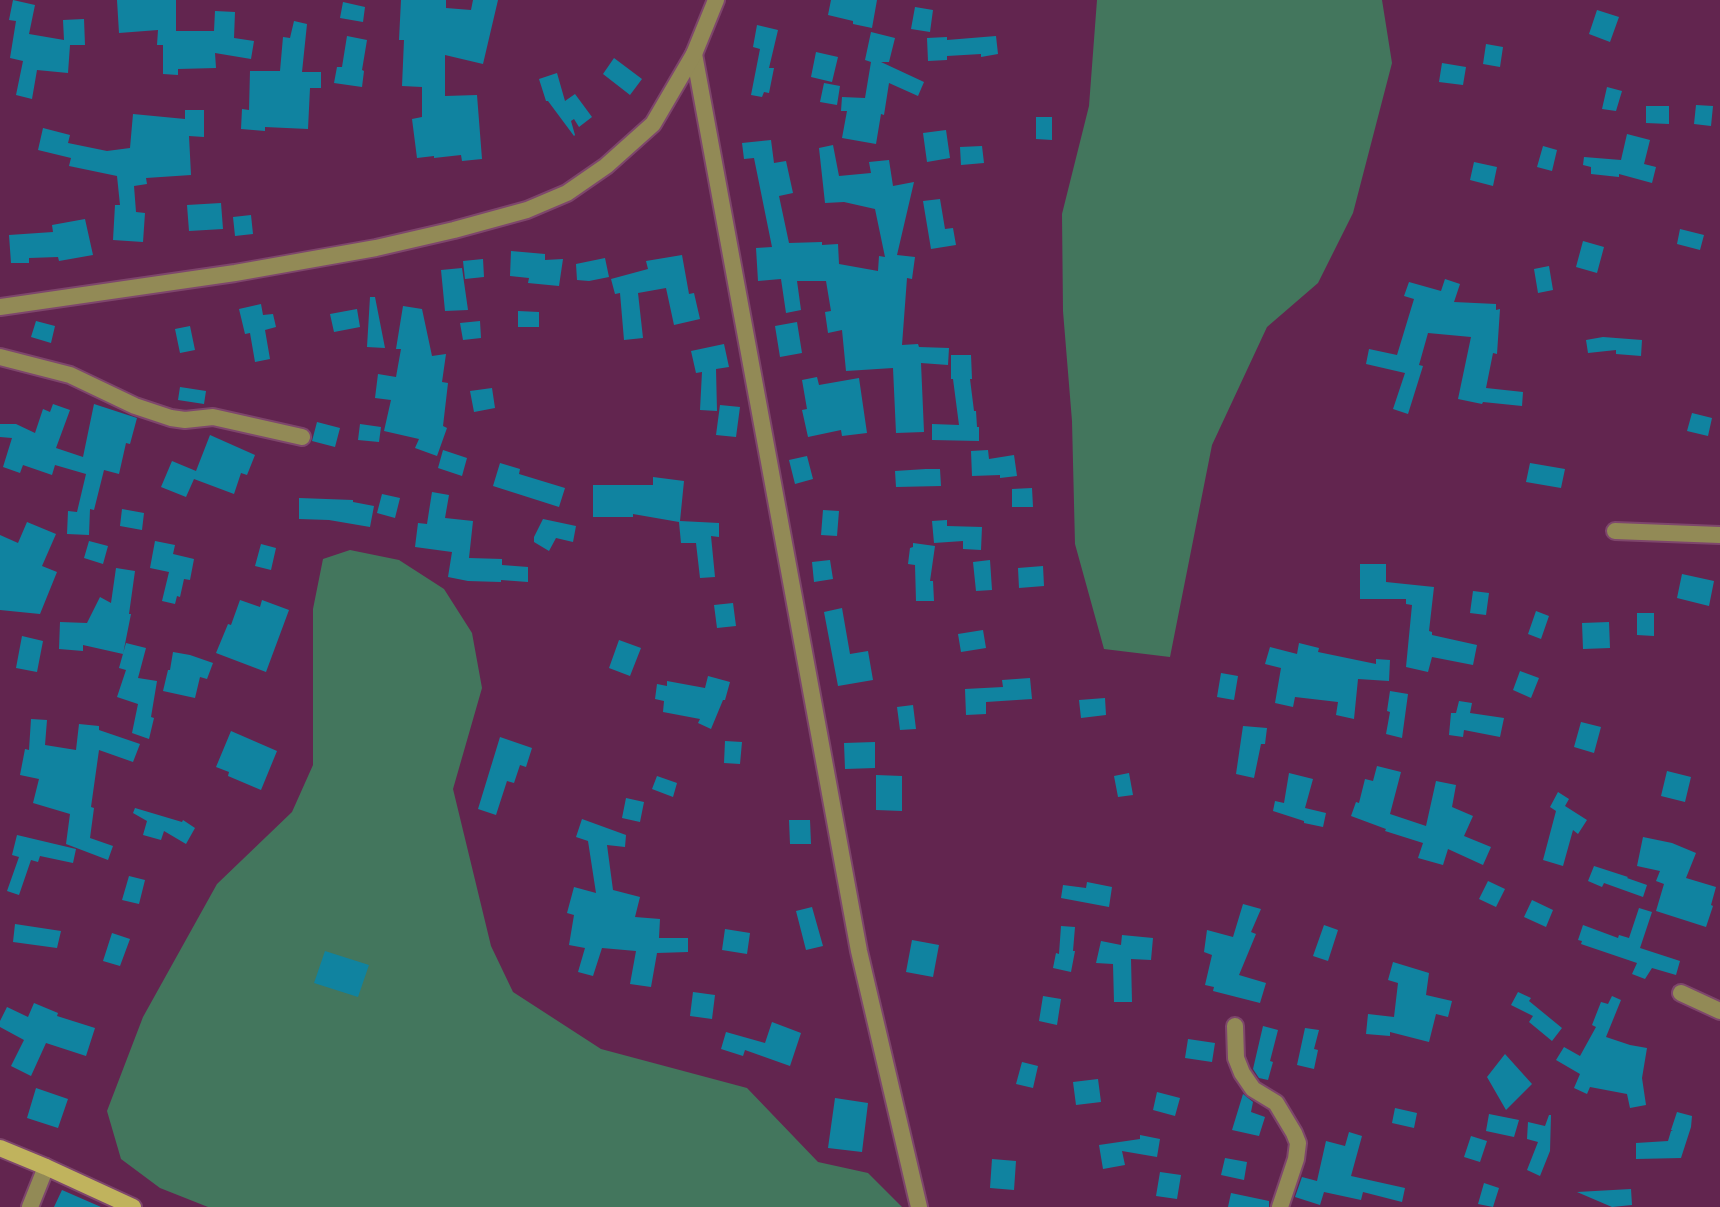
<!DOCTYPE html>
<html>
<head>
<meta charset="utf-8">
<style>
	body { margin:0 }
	canvas { display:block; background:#62254f }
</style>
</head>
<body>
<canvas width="1720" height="1207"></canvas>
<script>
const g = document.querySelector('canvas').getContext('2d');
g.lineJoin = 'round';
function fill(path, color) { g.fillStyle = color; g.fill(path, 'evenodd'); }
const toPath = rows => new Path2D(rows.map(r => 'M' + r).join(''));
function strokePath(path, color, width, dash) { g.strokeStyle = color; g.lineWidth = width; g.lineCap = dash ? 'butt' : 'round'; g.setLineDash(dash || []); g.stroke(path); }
fill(toPath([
	[1097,0,1382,0,1392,63,1353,213,1318,283,1267,327,1212,445,1170,657,1104,649,1075,544,1072,421,1063,311,1062,214,1089,106],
	[350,550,399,560,444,589,472,633,482,688,453,789,491,946,513,992,601,1049,747,1088,818,1162,868,1173,902,1207,208,1207,160,1188,121,1159,107,1111,143,1017,217,884,292,812,313,765,313,609,323,559]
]), '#43765d');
fill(toPath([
	[13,0,35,5,29,34,64,40,63,20,84,19,85,45,70,45,68,73,37,70,32,99,16,95,23,61,10,58,16,21,9,20],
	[117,0,176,0,176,31,214,31,215,11,235,12,234,38,254,41,251,59,215,53,216,68,178,69,178,75,163,74,163,45,157,45,158,30,119,33],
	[401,0,446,0,446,8,471,10,473,0,498,0,483,64,445,55,445,96,477,95,482,159,462,161,461,155,434,158,434,156,417,158,412,119,422,117,422,87,402,86,404,40,399,40],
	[831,0,877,0,872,28,853,24,853,21,828,15],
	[343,2,365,7,363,22,340,18],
	[915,7,933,10,930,32,911,29],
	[1597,10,1619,17,1610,42,1589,34],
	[294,21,307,24,302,72,321,72,321,88,310,88,308,129,265,127,265,131,241,129,242,109,249,110,250,71,280,71,283,37,290,38],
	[757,25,778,30,769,68,774,68,769,93,764,92,762,97,751,95,760,49,753,47],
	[871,32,895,38,889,62,881,62,924,82,918,96,889,83,884,115,881,114,876,144,842,138,847,111,841,111,842,97,865,98,871,62,865,60],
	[347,36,367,40,362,70,364,71,362,87,334,83,337,67,342,67],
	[996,36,998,54,981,57,981,54,947,56,947,60,928,61,927,38,947,37,947,40],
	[1486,44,1503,47,1500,67,1483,64],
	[816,52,838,57,832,82,811,77],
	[614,58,642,79,630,95,603,74],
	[1442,63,1466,67,1463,85,1439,82],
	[557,73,565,101,575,94,592,117,579,127,574,119,571,121,575,135,574,136,548,101,546,101,539,79],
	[824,83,840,86,837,105,820,102],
	[1607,87,1622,91,1616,111,1602,109],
	[1696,105,1713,106,1711,126,1694,124],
	[1646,106,1669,106,1669,124,1646,123],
	[185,110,204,110,204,137,189,136,191,175,146,178,147,184,134,186,136,212,145,213,143,242,113,240,115,205,120,205,117,176,69,166,71,158,38,150,43,128,70,135,68,143,107,151,130,148,133,114,185,119],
	[1036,117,1052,117,1052,140,1036,139],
	[946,130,950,158,927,162,923,133],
	[1627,134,1650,140,1644,164,1656,167,1652,183,1619,174,1619,177,1591,174,1591,167,1583,165,1584,157,1621,160],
	[771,140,774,163,786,161,793,193,779,196,789,243,822,242,822,245,838,244,839,264,878,271,879,256,885,257,875,209,844,202,825,203,819,148,833,145,839,176,871,173,869,162,889,160,893,186,914,182,897,255,915,257,912,279,907,278,902,345,918,344,919,347,949,348,948,365,921,363,924,432,896,433,893,368,846,371,842,330,828,333,825,312,831,311,826,281,797,281,801,310,786,313,781,279,758,281,756,248,772,247,754,158,744,159,742,143],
	[982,146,984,163,961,165,960,147],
	[1543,146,1557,150,1552,171,1537,167],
	[1474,162,1497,167,1493,186,1470,180],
	[940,199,945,229,953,228,956,245,931,249,923,201],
	[221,203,223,229,189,231,187,205],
	[251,215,253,234,235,236,233,217],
	[85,219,93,255,59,261,58,257,29,258,29,263,11,263,9,235,53,232,52,225],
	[1680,229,1704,235,1700,250,1677,244],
	[1583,241,1604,247,1597,273,1576,267],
	[511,251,545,254,545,260,563,259,559,286,528,283,529,278,510,276],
	[682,255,689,294,694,293,700,319,674,325,666,288,638,293,643,338,624,340,620,293,615,294,611,279,648,269,646,261],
	[605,258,609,277,589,281,577,280,576,264],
	[483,259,484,277,465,279,463,261],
	[1549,266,1553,290,1538,293,1534,269],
	[462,268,468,310,445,311,441,270],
	[1445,279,1460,284,1454,302,1496,304,1496,310,1500,309,1497,354,1493,353,1486,388,1523,392,1522,406,1483,402,1482,404,1458,399,1471,337,1428,333,1419,365,1423,366,1408,414,1393,409,1405,373,1366,364,1369,349,1397,355,1414,299,1404,296,1409,282,1441,291],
	[370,297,375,297,385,348,367,347],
	[261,304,263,315,273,314,276,327,265,330,270,359,255,362,250,333,245,334,239,309],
	[403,306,422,309,432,356,446,354,442,382,448,383,443,426,447,428,437,456,415,448,419,439,384,431,391,400,375,398,378,374,396,377,401,349,396,349],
	[357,309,360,327,334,332,330,314],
	[518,311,539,312,539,327,518,327],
	[36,321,55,326,51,343,31,337],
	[480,321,481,338,463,340,460,323],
	[797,322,802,353,780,357,775,326],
	[190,326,195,350,180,353,175,329],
	[1603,337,1642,340,1641,356,1616,354,1616,350,1588,353,1586,340],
	[724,344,729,367,716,369,717,411,700,410,702,372,696,373,691,351],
	[951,355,971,355,972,379,970,379,974,411,976,411,977,427,979,427,979,441,932,440,932,424,959,425,953,379,951,379],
	[817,377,819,385,859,378,867,433,842,436,841,430,808,437,802,410,807,409,802,380],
	[180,387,206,391,204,404,178,400],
	[492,388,495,408,474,412,470,391],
	[53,404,70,410,56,448,83,457,94,404,137,418,130,444,126,443,119,474,104,470,94,510,90,509,89,535,67,534,68,511,77,512,86,474,55,465,52,475,23,465,20,473,3,467,12,438,0,437,0,424,16,424,35,433,43,409,50,412],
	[720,405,740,407,736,437,716,435],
	[1692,413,1712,418,1708,436,1687,431],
	[317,422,340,428,335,447,312,441],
	[360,424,381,427,379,442,358,440],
	[210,435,255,455,247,475,241,473,234,494,194,479,186,497,161,487,172,461,196,471],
	[443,450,467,458,462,476,438,468],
	[988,450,989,459,1014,455,1017,476,1000,478,1000,475,972,476,971,451],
	[807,456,813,479,795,484,789,460],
	[500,463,520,469,519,474,565,488,559,507,493,486],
	[1530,463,1565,469,1561,488,1526,482],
	[926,469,940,469,941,486,896,487,895,471],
	[653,477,684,481,680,521,719,523,719,537,711,536,715,577,700,578,696,543,681,543,679,522,633,514,633,517,593,517,593,485,653,485],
	[1032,488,1033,507,1012,507,1012,489],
	[432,492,449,495,445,518,473,521,469,558,502,559,502,565,528,567,528,582,501,580,501,582,468,581,448,577,452,552,415,547,418,523,427,524],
	[382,494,400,498,395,518,377,513],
	[299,498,353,500,353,502,374,506,370,527,329,520,299,519],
	[122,509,144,513,142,530,120,526],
	[823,510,839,511,837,536,821,535],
	[543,519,576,526,573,542,556,538,549,551,534,542,534,537],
	[947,520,947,526,982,527,981,550,963,549,963,541,934,543,932,521],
	[27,522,56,534,42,566,57,572,40,614,0,610,0,535,18,543],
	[89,541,108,546,103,564,84,558],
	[155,541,175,545,173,554,194,559,190,580,184,579,180,597,177,596,175,604,162,601,169,572,150,568],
	[913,543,935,546,930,581,933,581,934,601,916,601,915,565,908,564,910,548,913,547],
	[261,544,276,548,271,570,255,566],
	[830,560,833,579,814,582,812,562],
	[990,560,992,590,976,591,973,562],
	[1360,564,1386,564,1386,582,1434,587,1429,631,1432,632,1432,635,1477,645,1473,665,1432,657,1428,672,1406,667,1412,605,1406,604,1406,599,1360,599],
	[1043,566,1044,586,1019,588,1018,568],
	[116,568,135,571,129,614,131,614,123,654,83,645,83,651,59,649,60,622,87,623,100,597,111,603],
	[1682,574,1714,581,1709,606,1677,598],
	[1473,591,1489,593,1486,615,1470,613],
	[240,600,260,607,262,600,289,610,266,672,216,653,228,624,231,625],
	[733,603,736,626,717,628,714,605],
	[842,608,850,654,868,651,873,680,838,686,824,612],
	[1536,611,1549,616,1541,639,1528,634],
	[1637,613,1654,613,1654,636,1637,635],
	[1609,622,1610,648,1583,649,1582,623],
	[983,630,986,648,961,652,958,634],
	[22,636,43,641,37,672,16,668],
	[619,640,641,648,630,676,609,668],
	[126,643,146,648,138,678,157,681,151,717,154,718,149,739,132,733,138,704,117,697,126,670,119,668],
	[1299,643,1319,648,1318,652,1376,664,1376,659,1390,660,1389,681,1358,679,1354,719,1336,715,1338,702,1295,697,1293,707,1275,703,1281,668,1265,664,1270,647,1297,654],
	[173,652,190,655,213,663,207,679,200,677,195,698,163,691,168,670,170,670],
	[1520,671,1539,678,1531,698,1513,690],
	[1221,673,1238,676,1234,700,1217,697],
	[708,676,730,682,725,700,723,700,711,729,698,723,700,719,663,712,664,701,655,699,657,684,667,686,667,681,705,688],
	[1030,678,1032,699,986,702,986,714,966,715,965,689,1003,687,1002,680],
	[1390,691,1408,694,1402,738,1386,734,1390,712,1387,711],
	[1105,698,1106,715,1081,718,1079,700],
	[1459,701,1472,703,1470,713,1504,718,1500,737,1464,730,1463,737,1449,735,1451,713,1456,713],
	[913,705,916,729,900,730,897,707],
	[31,719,47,720,45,745,76,750,79,724,99,726,99,730,140,744,133,762,99,750,91,807,94,808,90,838,113,846,108,860,66,844,70,814,33,803,39,779,20,775,25,749,29,750],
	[1581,722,1601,727,1594,753,1574,747],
	[1243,726,1267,728,1265,744,1261,744,1254,778,1236,774],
	[231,731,277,751,261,790,228,776,229,772,216,767],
	[500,737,532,748,526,767,520,765,514,783,507,781,496,815,478,809],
	[725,741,742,742,740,764,724,763],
	[875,742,875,768,845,769,844,743],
	[1377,766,1401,772,1390,814,1426,826,1436,781,1456,785,1452,807,1473,816,1464,836,1491,847,1483,865,1448,849,1443,865,1418,858,1423,843,1385,831,1386,829,1351,816,1356,802,1359,803,1365,779,1373,781],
	[1667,771,1691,777,1685,802,1661,796],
	[1129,773,1133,795,1118,797,1114,776],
	[1289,773,1313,779,1305,808,1326,813,1323,827,1304,823,1304,821,1273,811,1275,801,1284,803],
	[876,775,902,776,902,811,876,810],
	[657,776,677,783,673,797,652,789],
	[1558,792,1569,799,1565,806,1587,820,1578,834,1573,830,1563,866,1543,860,1556,811,1550,807],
	[626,798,644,802,640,822,622,818],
	[135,808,182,822,183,820,195,828,186,844,164,831,161,840,143,835,147,821,133,813],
	[582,819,626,835,625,847,607,845,613,890,640,897,635,917,660,919,659,938,688,938,688,952,657,953,651,987,630,984,636,951,602,948,593,976,578,972,585,948,569,945,574,915,567,913,574,887,596,893,588,841,576,837],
	[789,820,810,820,811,844,790,844],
	[17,835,76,849,73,863,40,856,38,862,31,860,19,895,7,891,19,857,12,855],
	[1643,837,1672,843,1696,853,1686,878,1716,887,1711,905,1713,906,1706,927,1656,911,1664,884,1656,881,1660,871,1637,866],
	[1594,866,1628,877,1627,878,1647,885,1643,897,1604,883,1602,887,1588,881],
	[129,876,145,880,139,904,122,900],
	[1488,881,1505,889,1496,907,1479,899],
	[1087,882,1112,887,1109,907,1061,898,1063,885,1086,888],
	[1532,900,1553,910,1546,927,1524,917],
	[1243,904,1261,909,1251,932,1256,934,1239,975,1266,983,1260,1003,1213,991,1214,987,1205,985,1212,955,1204,952,1207,930,1233,937],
	[812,907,823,946,806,950,796,911],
	[1639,908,1652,912,1640,948,1680,961,1676,975,1652,968,1645,979,1632,974,1637,963,1581,944,1582,941,1578,940,1583,925,1618,938,1619,935,1629,938],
	[15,924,61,931,57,948,13,942],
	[1324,925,1338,930,1328,961,1313,956],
	[1061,926,1075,927,1073,951,1075,951,1071,972,1053,968,1056,953,1059,954],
	[725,929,750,933,747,954,722,950],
	[112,933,130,939,120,966,103,961],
	[1122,935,1153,938,1151,960,1131,959,1132,1002,1114,1002,1113,964,1096,963,1101,941,1121,945],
	[912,940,939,945,933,977,906,972],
	[325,951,369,965,358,997,314,983],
	[1393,962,1429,973,1426,995,1452,1001,1448,1017,1436,1014,1429,1042,1390,1032,1390,1036,1366,1034,1368,1014,1394,1017,1398,983,1388,980],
	[693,992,715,995,712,1019,690,1016],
	[1518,992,1531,998,1529,1001,1562,1028,1552,1041,1529,1022,1533,1016,1511,1005],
	[1043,996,1061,999,1057,1025,1039,1021],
	[1612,996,1621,1000,1606,1037,1630,1045,1647,1048,1642,1078,1646,1105,1630,1108,1627,1094,1590,1087,1587,1094,1574,1088,1580,1074,1556,1060,1564,1047,1580,1056,1596,1027,1592,1025,1601,1002,1608,1004],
	[34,1003,58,1013,57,1016,95,1028,86,1056,46,1043,31,1076,11,1066,24,1040,0,1027,0,1021,7,1007,28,1017],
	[772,1022,801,1033,790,1066,745,1050,743,1056,721,1049,726,1032,765,1043],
	[1263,1026,1278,1030,1270,1061,1273,1062,1268,1080,1259,1078,1253,1069],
	[1305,1028,1319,1030,1314,1049,1318,1050,1314,1069,1297,1065],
	[1188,1039,1215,1043,1212,1062,1185,1058],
	[1505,1054,1532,1084,1506,1110,1487,1077],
	[1022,1062,1038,1066,1033,1088,1016,1084],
	[1098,1079,1101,1102,1076,1105,1073,1082],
	[36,1088,68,1099,58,1128,27,1118],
	[1157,1092,1180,1098,1175,1116,1153,1110],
	[1243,1094,1253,1102,1251,1112,1265,1117,1259,1136,1232,1130],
	[835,1098,868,1103,862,1152,828,1148],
	[1395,1108,1417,1113,1414,1128,1392,1123],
	[1677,1112,1692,1116,1691,1127,1681,1158,1636,1159,1636,1143,1668,1141,1671,1131,1673,1131,1671,1130],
	[1489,1114,1519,1120,1514,1137,1486,1131],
	[1549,1115,1551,1115,1550,1151,1540,1176,1527,1170,1538,1142,1527,1139,1528,1122,1545,1126],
	[1349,1132,1362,1136,1351,1176,1405,1188,1402,1202,1363,1192,1361,1200,1324,1192,1320,1205,1295,1197,1302,1177,1317,1181,1326,1141,1345,1146],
	[1140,1135,1160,1139,1157,1157,1122,1151,1125,1165,1103,1169,1099,1145,1140,1139],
	[1471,1136,1487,1141,1480,1162,1464,1157],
	[1225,1158,1247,1162,1244,1180,1221,1175],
	[992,1159,1016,1161,1014,1190,990,1188],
	[1160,1172,1181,1175,1177,1199,1156,1196],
	[1484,1183,1499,1188,1493,1207,1478,1204],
	[1631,1189,1632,1205,1612,1207,1577,1192],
	[62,1190,101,1207,54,1207],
	[1231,1193,1269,1201,1269,1207,1228,1207]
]), '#1083a0');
const minor = toPath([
	[694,54,859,951,919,1207],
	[0,357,70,375,135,406,171,418,185,420,213,417,302,437],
	[1615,531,1720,535],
	[1681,993,1720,1011],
	[1235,1026,1236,1058,1242,1073,1253,1089,1276,1103,1294,1133,1298,1143,1296,1159,1280,1207],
	[30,1207,46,1167]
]);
const tertiary = toPath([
	[0,307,235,273,376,248,454,230,527,210,567,193,606,166,653,124,694,54,716,0]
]);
const secondary = toPath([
	[0,1148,46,1167,133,1207]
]);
strokePath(minor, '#7e466c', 20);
strokePath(tertiary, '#7e466c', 20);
strokePath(secondary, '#7e466c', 20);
strokePath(minor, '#928a56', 16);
strokePath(tertiary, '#928a56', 16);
strokePath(secondary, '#c0b35d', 16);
</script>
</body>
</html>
